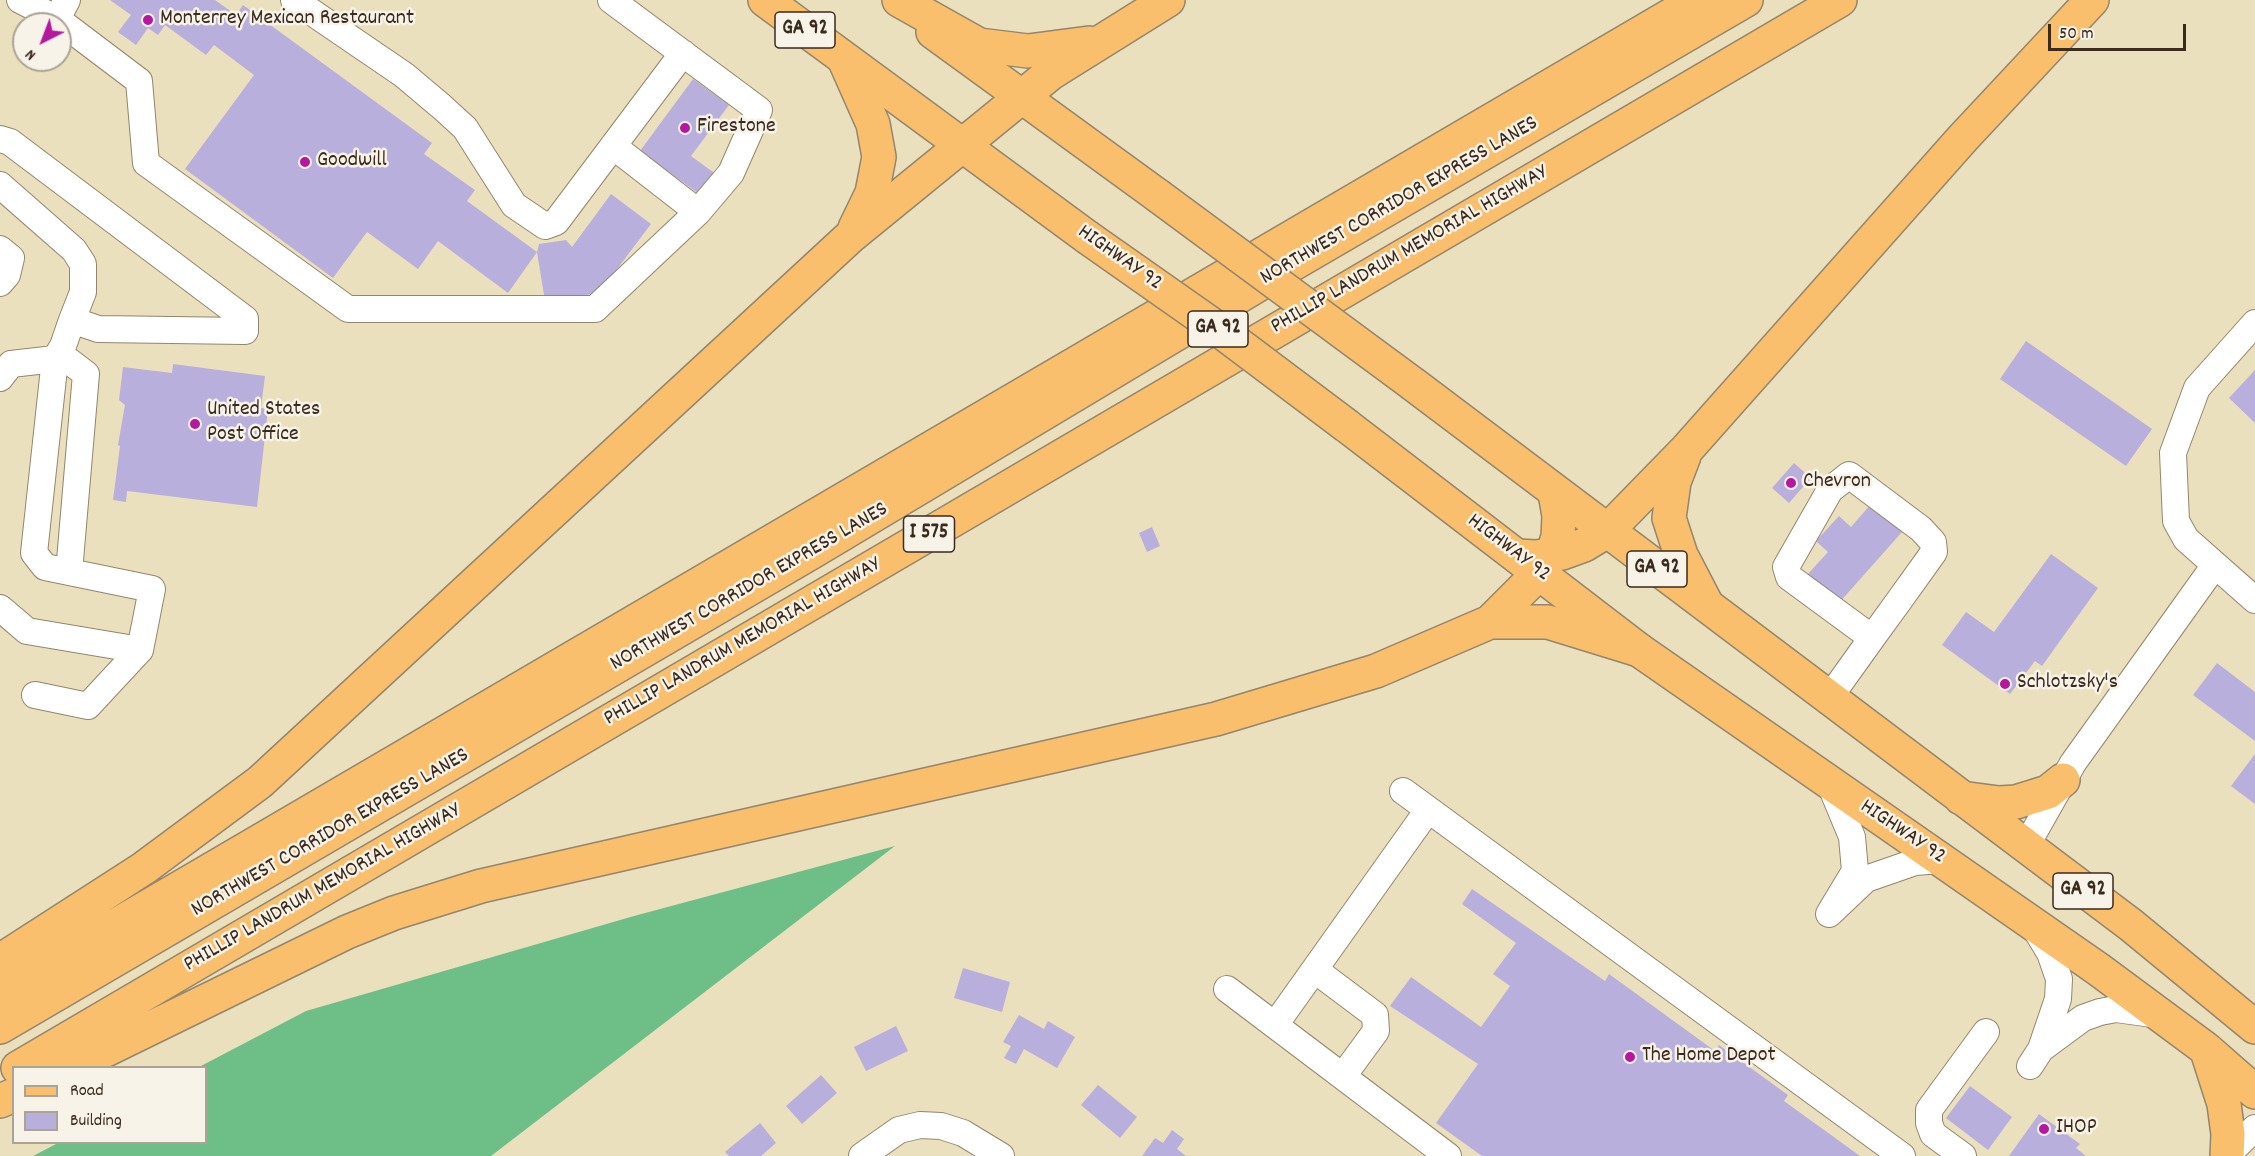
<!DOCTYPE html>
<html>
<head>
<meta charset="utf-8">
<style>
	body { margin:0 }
	#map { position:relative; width:2255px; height:1156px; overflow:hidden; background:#ebe0bd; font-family:Dekko,sans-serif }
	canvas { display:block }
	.legend { position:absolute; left:12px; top:1066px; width:195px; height:78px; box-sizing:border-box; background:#f7f3e8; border:2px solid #aca397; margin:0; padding:8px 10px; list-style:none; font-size:18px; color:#3b2a1e }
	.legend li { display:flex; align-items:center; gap:12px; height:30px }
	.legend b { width:30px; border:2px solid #aca397 }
	.north { position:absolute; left:12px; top:12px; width:60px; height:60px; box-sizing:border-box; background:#f7f3e8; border:2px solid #aca397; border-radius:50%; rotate:222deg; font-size:16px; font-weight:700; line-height:24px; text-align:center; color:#3b2a1e }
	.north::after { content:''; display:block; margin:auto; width:21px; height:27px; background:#b5179e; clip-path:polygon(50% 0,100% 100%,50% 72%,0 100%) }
	.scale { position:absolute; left:2048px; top:24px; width:138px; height:27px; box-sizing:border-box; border:3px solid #3b2a1e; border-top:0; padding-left:8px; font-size:18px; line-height:21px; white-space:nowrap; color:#3b2a1e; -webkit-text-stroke:4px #f7f3e8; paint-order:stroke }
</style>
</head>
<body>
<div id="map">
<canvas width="2255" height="1156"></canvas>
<ul class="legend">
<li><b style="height:8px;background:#f9bf6d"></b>Road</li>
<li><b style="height:16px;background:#b9afdc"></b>Building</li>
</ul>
<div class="north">N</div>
<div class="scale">50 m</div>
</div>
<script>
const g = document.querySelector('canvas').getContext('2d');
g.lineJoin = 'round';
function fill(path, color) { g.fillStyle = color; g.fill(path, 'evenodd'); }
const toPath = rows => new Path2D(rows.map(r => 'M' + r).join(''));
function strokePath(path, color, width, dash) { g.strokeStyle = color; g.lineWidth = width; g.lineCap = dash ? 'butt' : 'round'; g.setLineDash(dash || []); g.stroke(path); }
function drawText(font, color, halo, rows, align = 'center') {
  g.font = font + ' Dekko,sans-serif'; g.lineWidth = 5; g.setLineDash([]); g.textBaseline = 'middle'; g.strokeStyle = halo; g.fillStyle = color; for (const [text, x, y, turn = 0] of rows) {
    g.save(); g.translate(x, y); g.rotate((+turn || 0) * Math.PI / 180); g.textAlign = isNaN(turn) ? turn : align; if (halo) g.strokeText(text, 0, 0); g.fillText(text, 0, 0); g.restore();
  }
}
fill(toPath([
	[895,846,491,1156,33,1156,58,1143,206,1142,206,1068,199,1067,306,1011,634,916]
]), '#6ebe87');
fill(toPath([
	[110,0,215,0,236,15,243,5,432,143,424,154,475,190,467,201,537,252,539,244,566,240,572,247,611,194,651,224,599,293,545,301,537,252,508,293,438,241,418,269,367,232,333,278,185,169,254,75,214,45,206,55,165,25,158,35,148,28,136,45,118,32,131,15],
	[693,79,729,105,691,156,717,175,702,196,640,151],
	[2026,341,2152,429,2126,466,2000,379],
	[173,364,265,376,261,408,268,409,257,507,127,491,126,502,113,500,120,446,118,445,125,405,119,400,123,367,172,373],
	[2255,370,2255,423,2229,398],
	[1794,463,1811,478,1789,503,1772,488],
	[1871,504,1902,532,1838,604,1806,576,1828,552,1816,541,1839,516,1851,527],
	[1152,527,1160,546,1147,552,1139,533],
	[2051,554,2098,588,2042,666,2035,661,2010,694,1942,645,1966,612,1994,632],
	[2217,663,2255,692,2255,741,2193,695],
	[2255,754,2255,804,2231,786],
	[1472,889,1605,981,1609,974,1715,1051,1719,1045,1788,1095,1784,1101,1860,1156,1482,1156,1436,1123,1478,1064,1390,1006,1411,977,1481,1027,1510,986,1493,974,1516,943,1462,904],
	[963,968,1010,982,1002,1012,954,998],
	[1019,1015,1044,1029,1048,1021,1075,1037,1057,1068,1024,1049,1016,1064,1004,1058,1011,1046,1003,1042],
	[896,1026,908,1051,866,1071,854,1047],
	[821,1075,837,1093,802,1124,786,1106],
	[1098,1085,1137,1117,1120,1138,1081,1105],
	[1970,1086,2012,1117,1988,1150,1946,1118],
	[2039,1114,2080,1144,2076,1148,2086,1156,2009,1156],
	[760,1123,776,1143,761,1156,729,1156,725,1152],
	[1172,1130,1184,1139,1177,1149,1186,1156,1142,1156,1155,1138,1163,1143]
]), '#b9afdc');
const minor = toPath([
	[20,0,57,19,139,81,146,163,348,309,595,309,698,212,731,173,759,110,611,0],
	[294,0,404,75,442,107,465,128,514,205,545,226,556,222,683,53],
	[57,19,67,0],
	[0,139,10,142,245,319,245,331,98,329,72,320,83,292,83,264,74,250,0,185],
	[613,146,698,212],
	[0,249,11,258,7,275,0,283],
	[2255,323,2197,388,2173,453,2176,521,2186,539,2255,600],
	[0,378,11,364,55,359,69,361,86,374,69,572],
	[0,608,27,631,140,650,152,589,45,567,34,553,55,359,63,346,72,320],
	[35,695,88,706,140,650],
	[1829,698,1872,638,1901,598,1934,552,1933,542,1921,529,1849,475,1830,490,1786,567,1789,577,1872,638],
	[1830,784,1852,837,1855,871,1829,914,1866,879,1915,862,1941,860],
	[1403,791,1902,1156],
	[2025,848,2073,763,2215,565],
	[1315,970,1375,1015,1376,1031,1343,1076],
	[1227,989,1448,1156],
	[1275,1025,1428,810],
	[2041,1049,2083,1018,2100,1012,2116,1009,2160,1015],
	[2030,1066,2041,1049,2058,999,2059,979,2050,953,2033,925],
	[862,1156,899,1130,920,1125,941,1126,963,1133,1001,1156],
	[1963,1156,1933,1134,1929,1123,1929,1110,1986,1032],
	[2226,1156,2255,1128]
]);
const major = toPath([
	[765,0,1087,237],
	[933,32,1157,195],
	[1413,384,2131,925,2255,1027],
	[1347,426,1639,650,2098,969,2206,1049,2255,1092],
	[1961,798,1999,803,2016,802,2048,792,2063,780],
	[2207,1051,2224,1104,2228,1134,2227,1156]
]);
const highway = toPath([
	[899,0,979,45,1028,51,1089,43],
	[845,61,873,124,879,157,872,193,855,228],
	[1684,456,1674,482,1669,518,1681,555,1707,605],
	[1517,556,1536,557,1562,553,1584,545,1607,531,1687,449,1963,138,2092,0],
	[1490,622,1539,573,1552,555,1558,537,1559,516,1555,493],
	[0,961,144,868,260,782,851,236,1051,73,1168,0],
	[0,993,1697,0],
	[0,1027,812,552,1291,265,1746,0],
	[18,1068,1840,0],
	[69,1068,347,932,394,913,481,886,1216,719,1376,671,1490,622,1548,622,1639,650],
	[0,1101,14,1095]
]);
strokePath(minor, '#93856e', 28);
strokePath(major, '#93856e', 36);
strokePath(highway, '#93856e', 36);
strokePath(minor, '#fff', 26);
strokePath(major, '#f9bf6d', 33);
strokePath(highway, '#f9bf6d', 33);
const majorBridge = toPath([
	[1157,195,1413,384],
	[1087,237,1218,329,1347,426]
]);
strokePath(majorBridge, '#93856e', 36, []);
strokePath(majorBridge, '#f9bf6d', 33);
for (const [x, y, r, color] of [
	[148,20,6,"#b5179e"],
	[685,128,6,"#b5179e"],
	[305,162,6,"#b5179e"],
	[195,424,6,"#b5179e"],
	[1791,483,6,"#b5179e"],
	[2005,684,6,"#b5179e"],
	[1630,1057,6,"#b5179e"],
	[2044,1129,6,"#b5179e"]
]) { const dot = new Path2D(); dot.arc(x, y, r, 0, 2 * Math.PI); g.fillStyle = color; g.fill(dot); strokePath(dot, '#f7f3e8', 2); }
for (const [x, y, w] of [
	[805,30,60],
	[1218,329,60],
	[929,534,51],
	[1657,569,60],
	[2083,891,60]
]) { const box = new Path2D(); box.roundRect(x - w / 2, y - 18, w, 36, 4.5); g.fillStyle = '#f7f3e8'; g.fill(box); strokePath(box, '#3b2a1e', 1.5); }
drawText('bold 21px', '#3b2a1e', null, [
	["GA 92",805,30],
	["GA 92",1218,329],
	["I 575",929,534],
	["GA 92",1657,569],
	["GA 92",2083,891]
]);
drawText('22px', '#3b2a1e', '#f7f3e8', [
	["Monterrey Mexican Restaurant",160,20],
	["Firestone",697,128],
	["Goodwill",317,162],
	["United States",207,411],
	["Post Office",207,436],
	["Chevron",1803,483],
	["Schlotzsky's",2017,684],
	["The Home Depot",1642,1057],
	["IHOP",2056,1129]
], 'left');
drawText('22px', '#3b2a1e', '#f7f3e8', [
	["NORTHWEST CORRIDOR EXPRESS LANES",1400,202,-30],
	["PHILLIP LANDRUM MEMORIAL HIGHWAY",1410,251,-30],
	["HIGHWAY 92",1119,259,35],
	["HIGHWAY 92",1508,549,37],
	["NORTHWEST CORRIDOR EXPRESS LANES",750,588,-30],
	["PHILLIP LANDRUM MEMORIAL HIGHWAY",743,643,-30],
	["HIGHWAY 92",1902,833,34],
	["NORTHWEST CORRIDOR EXPRESS LANES",331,834,-30],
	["PHILLIP LANDRUM MEMORIAL HIGHWAY",323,889,-30]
]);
</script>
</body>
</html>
